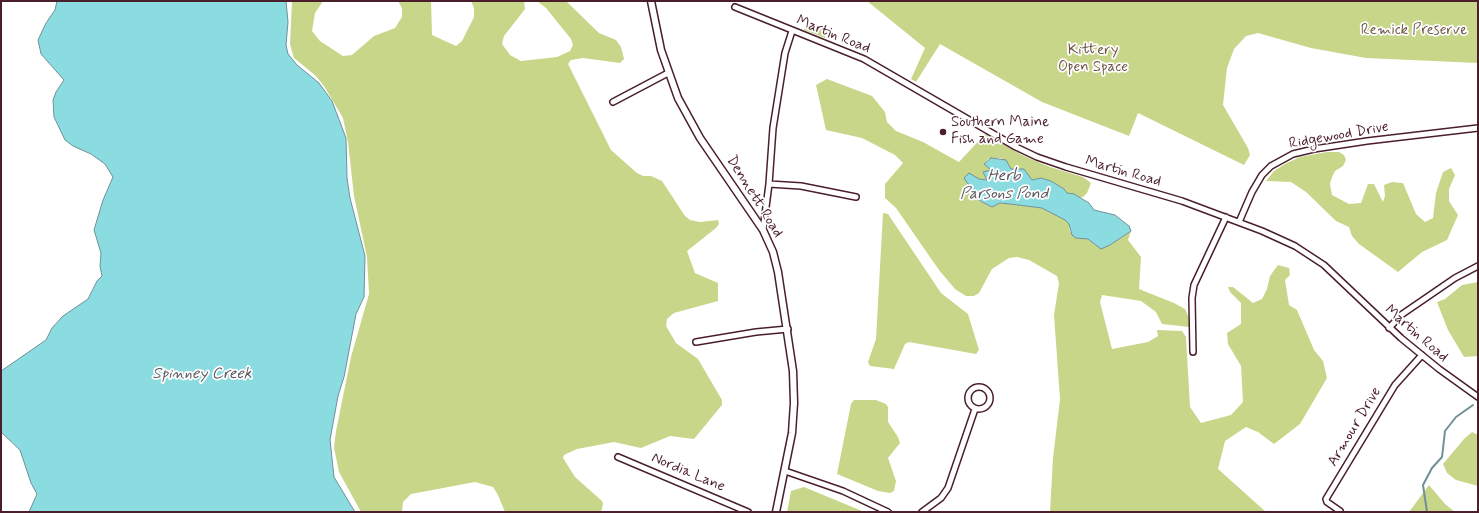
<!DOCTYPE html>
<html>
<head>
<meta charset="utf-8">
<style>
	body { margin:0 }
	#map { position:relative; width:1479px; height:513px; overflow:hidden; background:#fff; font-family:Mynerve,sans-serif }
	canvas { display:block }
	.frame { position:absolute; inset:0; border:2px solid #4a1f2b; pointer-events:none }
</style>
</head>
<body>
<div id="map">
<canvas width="1479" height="513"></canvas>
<div class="frame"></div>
</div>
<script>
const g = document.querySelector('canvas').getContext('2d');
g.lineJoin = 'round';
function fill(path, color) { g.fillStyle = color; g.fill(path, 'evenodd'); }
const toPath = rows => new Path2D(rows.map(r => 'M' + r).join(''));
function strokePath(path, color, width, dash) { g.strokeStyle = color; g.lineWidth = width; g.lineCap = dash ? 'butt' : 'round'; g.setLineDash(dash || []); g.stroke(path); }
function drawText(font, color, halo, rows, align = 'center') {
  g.font = font + ' Mynerve,sans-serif'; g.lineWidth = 3.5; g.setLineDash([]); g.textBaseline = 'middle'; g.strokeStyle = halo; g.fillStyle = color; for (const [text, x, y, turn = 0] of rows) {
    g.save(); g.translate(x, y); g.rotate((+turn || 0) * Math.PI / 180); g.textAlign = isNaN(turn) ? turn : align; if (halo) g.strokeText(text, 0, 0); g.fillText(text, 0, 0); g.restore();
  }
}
fill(toPath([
	[292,1,323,1,315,13,312,31,320,41,343,56,352,55,374,36,395,28,402,17,402,8,398,1,431,1,432,35,456,46,462,41,474,17,474,8,471,1,524,1,525,9,504,36,502,44,510,55,521,61,557,57,570,51,573,45,571,39,546,8,537,1,566,1,599,33,616,40,621,47,624,59,620,63,583,58,571,60,568,64,611,150,637,173,643,176,651,176,662,181,685,216,690,220,700,222,718,220,719,224,716,228,687,251,695,273,718,283,718,301,674,313,667,319,666,326,676,343,698,359,722,400,722,405,694,439,670,436,641,448,614,442,577,449,564,455,563,458,575,477,602,501,603,504,601,512,505,512,498,495,493,487,475,482,411,494,403,502,402,512,361,512,339,472,334,448,336,431,351,357,369,294,367,257,354,196,348,142,343,118,324,86,316,76,294,58,290,44],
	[867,1,1478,1,1478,63,1366,58,1311,48,1258,33,1246,36,1234,49,1227,68,1223,105,1248,148,1250,155,1244,165,1138,113,1129,136,1042,102,940,44,916,82,911,79,925,48],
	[808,21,829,29,825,38,804,30],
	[827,79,872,96,885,112,887,122,896,131,923,142,959,162,985,134,1024,156,1050,167,1083,177,1091,183,1087,193,1083,197,1078,198,1077,195,1067,193,1064,189,1051,181,1041,178,1032,180,1019,168,1011,169,1001,158,988,159,984,164,991,170,983,172,987,180,979,179,967,184,979,201,992,207,1000,203,1042,208,1065,220,1069,224,1070,232,1088,239,1097,246,1110,245,1131,231,1128,240,1141,257,1139,289,1174,303,1185,309,1189,318,1189,327,1162,324,1156,312,1141,301,1102,295,1100,302,1112,349,1148,342,1158,336,1157,330,1182,331,1186,337,1190,407,1201,423,1231,415,1243,402,1241,366,1228,344,1227,333,1241,324,1241,303,1230,292,1228,287,1233,287,1253,303,1262,299,1267,289,1270,276,1278,265,1289,268,1290,275,1285,280,1289,305,1297,310,1314,350,1323,361,1327,378,1300,424,1274,444,1258,432,1246,427,1225,441,1218,469,1266,512,1050,512,1053,458,1060,399,1054,315,1059,283,1057,276,1029,260,1017,257,1009,258,992,269,979,293,974,296,966,296,955,289,939,270,896,208,885,198,885,184,903,163,895,155,862,138,826,130,816,85],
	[1327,152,1339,152,1344,155,1346,160,1343,166,1335,171,1332,177,1330,184,1332,195,1349,204,1361,203,1368,184,1374,184,1383,202,1385,196,1384,185,1392,182,1403,183,1416,214,1425,222,1433,218,1436,193,1443,172,1451,168,1455,175,1449,189,1449,201,1458,215,1447,240,1422,252,1398,272,1359,244,1352,236,1349,227,1336,221,1306,192,1291,182,1266,181,1274,171,1285,164,1300,157],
	[883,213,888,214,941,293,968,314,979,350,976,354,909,342,905,344,894,369,870,366,868,362,876,339],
	[1478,282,1478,356,1464,357,1448,330,1437,302,1445,299,1462,285],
	[854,400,876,400,886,404,888,407,888,422,898,437,900,443,888,458,896,481,894,491,890,493,878,491,837,474,851,404],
	[1472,432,1478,435,1478,486,1456,480,1447,473,1443,464,1464,439],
	[1429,485,1445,504,1455,512,1409,512],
	[804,487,862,511,864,512,787,512,791,491]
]), '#c8d689');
const water = toPath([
	[57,1,286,1,288,22,286,45,288,54,297,65,319,83,332,101,346,138,347,178,350,198,365,256,364,297,356,314,344,377,338,396,330,440,334,477,355,512,29,512,37,494,31,483,20,450,1,432,1,371,46,340,52,328,63,316,88,299,97,281,102,276,100,266,101,253,94,230,103,200,113,177,105,164,91,154,73,146,65,140,54,117,53,100,56,92,64,80,41,54,38,40,46,23,55,10,57,1],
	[991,158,1006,160,1011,169,1024,169,1032,180,1041,178,1051,181,1064,189,1067,193,1074,194,1089,203,1094,210,1115,215,1129,226,1131,231,1110,245,1101,249,1088,239,1076,238,1072,235,1069,224,1065,220,1042,208,1010,204,1000,203,992,207,980,201,964,178,969,173,979,179,987,180,983,172,991,170,984,164,991,158]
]);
fill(water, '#8adce1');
strokePath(water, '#709098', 1);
strokePath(toPath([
	[1427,512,1423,485,1432,468,1442,457,1445,431,1456,417,1473,405]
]), '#709098', 2);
const minor = toPath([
	[735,7,864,59,1016,147,1037,157,1066,167,1182,201,1262,231,1295,246,1324,265,1401,338,1439,369,1478,397],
	[613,102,668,73],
	[769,184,801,186,856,197],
	[1239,222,1252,192,1262,175,1271,166,1293,154,1314,149,1367,141,1478,128],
	[763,230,769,184,773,128,785,53,792,31],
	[1389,328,1401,315,1455,278,1478,266],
	[696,342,756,332,788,329],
	[1193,352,1192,298,1194,285,1226,217],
	'968 398a11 11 0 1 1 22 0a11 11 0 1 1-22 0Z',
	[618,457,748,512],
	[785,471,843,491,888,512],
	[1340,511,1327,502,1326,499,1395,385,1422,355],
	[922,512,941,498,948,488,975,409]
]);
const tertiary = toPath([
	[651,1,661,50,678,98,700,138,763,230,773,252,778,272,793,371,794,403,792,433,776,512]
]);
strokePath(minor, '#4a1f2b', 8);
strokePath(tertiary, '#4a1f2b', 9);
strokePath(minor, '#fff', 5);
strokePath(tertiary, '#fff', 6);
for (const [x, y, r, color] of [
	[943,132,4,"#4a1f2b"]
]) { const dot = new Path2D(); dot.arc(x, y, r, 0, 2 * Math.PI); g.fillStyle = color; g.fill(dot); strokePath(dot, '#fff', 1.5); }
drawText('15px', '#705647', '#fff', [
	["Remick Preserve",1414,31],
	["Kittery",1093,51],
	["Open Space",1093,68]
]);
drawText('15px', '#4a1f2b', '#fff', [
	["Martin Road",833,35,22],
	["Ridgewood Drive",1339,136,-10],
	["Martin Road",1123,172,16],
	["Dennett Road",754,197,58],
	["Martin Road",1416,334,41],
	["Armour Drive",1355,427,-59],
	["Nordia Lane",688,473,23]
]);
drawText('15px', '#4a1f2b', '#fff', [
	["Southern Maine",951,123],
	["Fish and Game",951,140]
], 'left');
drawText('italic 16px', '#5d5862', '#fff', [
	["Herb",1004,177],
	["Parsons Pond",1004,195],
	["Spinney Creek",202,375]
]);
</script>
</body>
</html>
